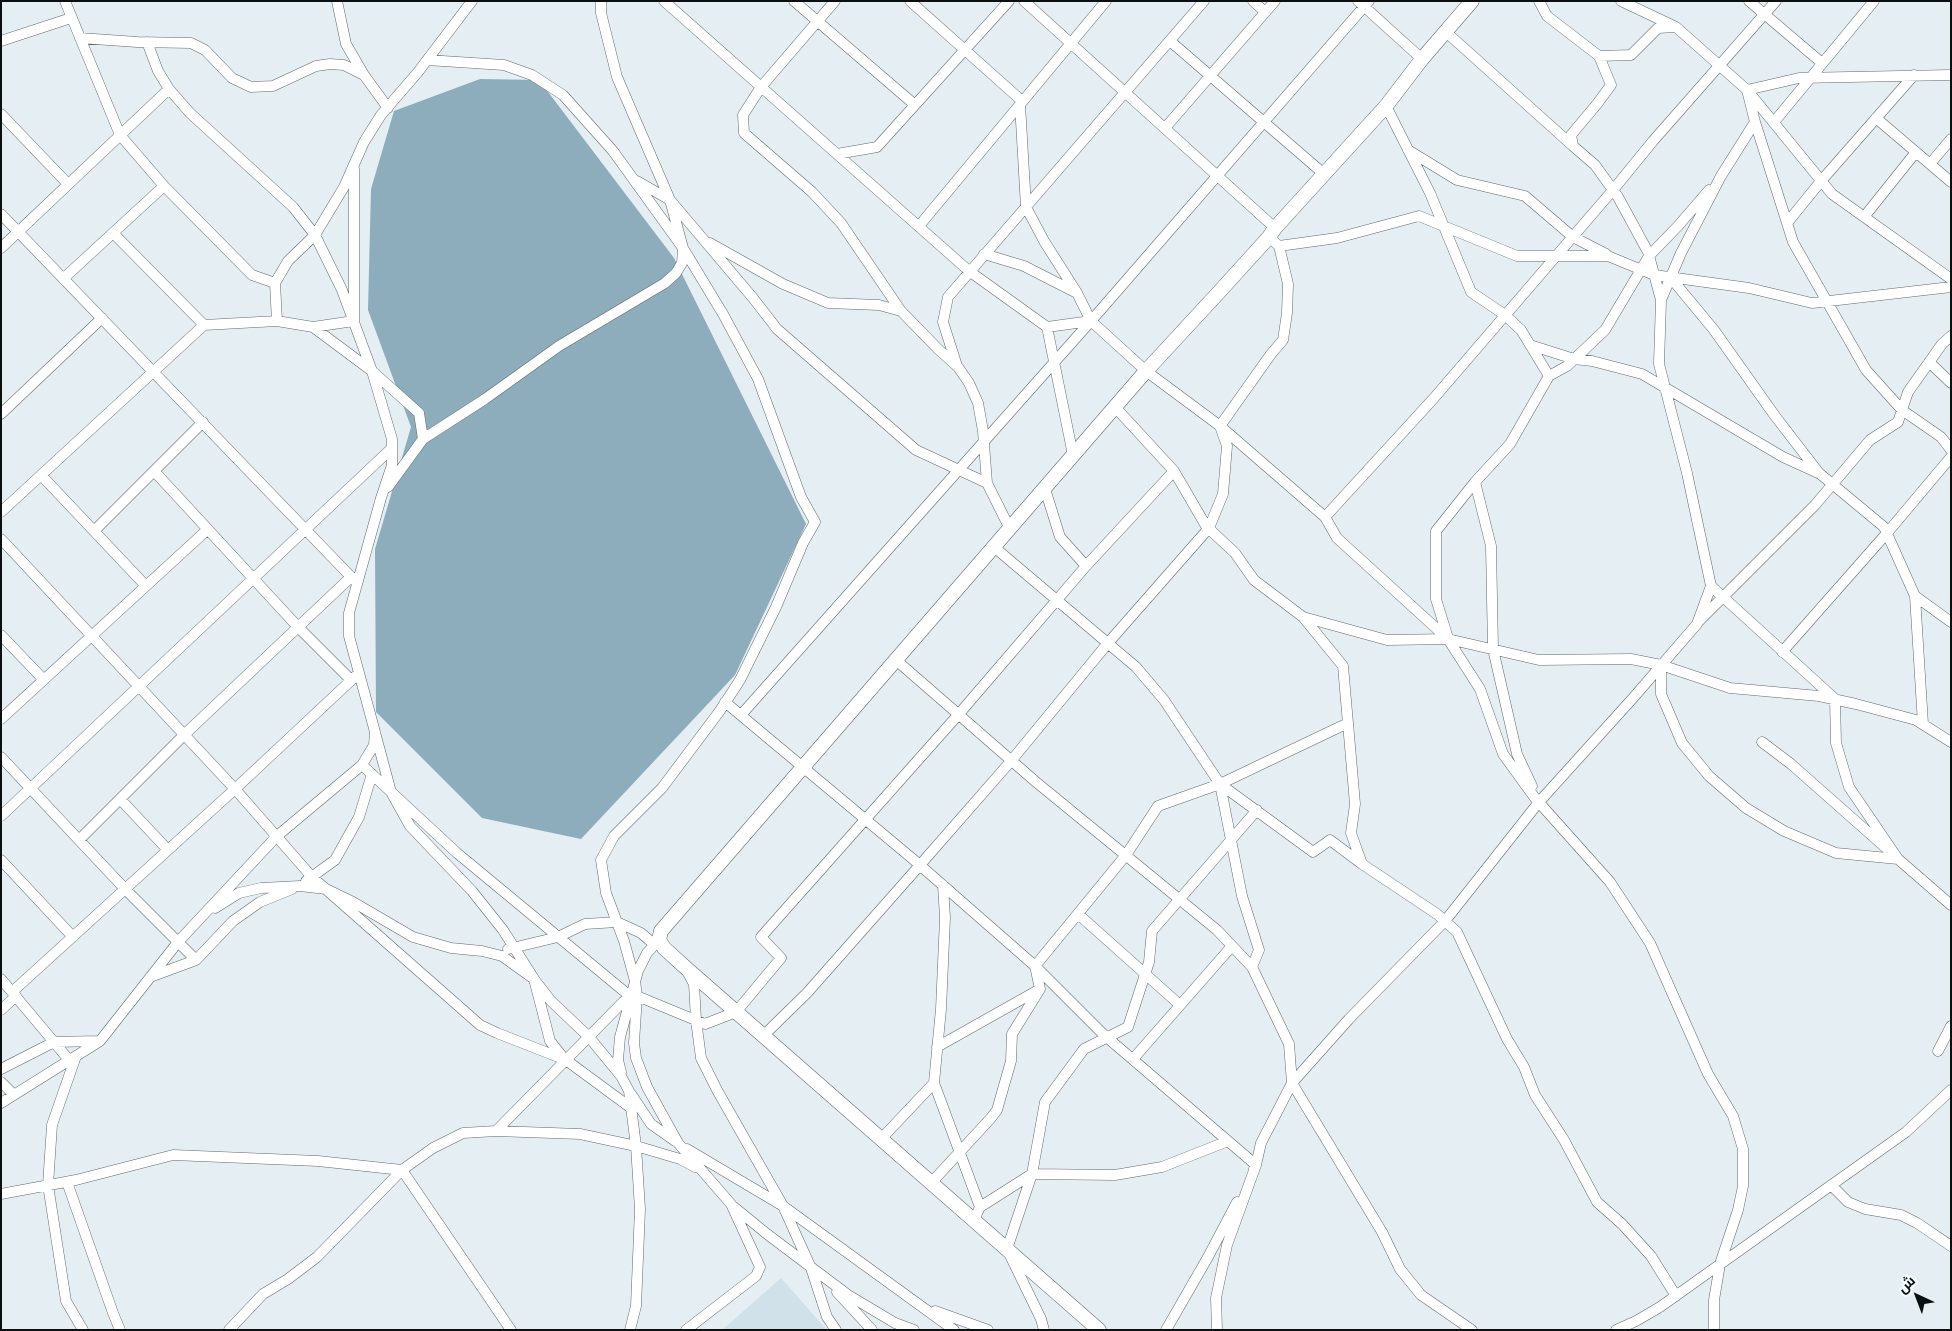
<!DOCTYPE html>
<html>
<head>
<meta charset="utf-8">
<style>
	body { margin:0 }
	#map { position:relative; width:1952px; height:1331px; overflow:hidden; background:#e5eef3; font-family:Signika,Cairo,sans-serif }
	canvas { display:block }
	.frame { position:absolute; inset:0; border:2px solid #0c0f10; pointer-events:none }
	.north { position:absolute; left:1892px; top:1271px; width:50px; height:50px; -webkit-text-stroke:4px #f5fbfe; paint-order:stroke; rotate:317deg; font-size:14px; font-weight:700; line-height:20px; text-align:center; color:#0c0f10 }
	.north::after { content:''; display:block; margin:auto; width:18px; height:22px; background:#0c0f10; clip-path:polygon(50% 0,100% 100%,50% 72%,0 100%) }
</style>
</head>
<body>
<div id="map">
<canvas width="1952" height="1331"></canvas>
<div class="frame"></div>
<div class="north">ش</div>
</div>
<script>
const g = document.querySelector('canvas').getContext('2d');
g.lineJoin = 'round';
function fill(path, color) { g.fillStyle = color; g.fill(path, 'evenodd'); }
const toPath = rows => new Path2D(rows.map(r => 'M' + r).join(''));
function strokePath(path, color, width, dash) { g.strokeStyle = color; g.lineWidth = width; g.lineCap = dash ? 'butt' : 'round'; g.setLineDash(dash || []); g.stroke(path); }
fill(toPath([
	[781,1278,827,1330,722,1330]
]), '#d0e1ea');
fill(toPath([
	[480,79,539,80,674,258,806,524,735,675,581,839,482,818,376,712,375,549,411,427,368,310,371,189,394,111]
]), '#8dacbc');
const street = toPath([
	[65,1,120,135,164,186,252,275,275,283],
	[337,1,346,44,364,75,388,108],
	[664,1,969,271,1047,327,1091,321],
	[794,1,915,105],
	[835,1,761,87,743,115,744,133,812,192,841,223,901,311,938,349,958,367,969,383,978,403,983,431,987,483],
	[910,1,1022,101],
	[1024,1,1275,228],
	[1253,1,1265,12],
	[1358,1,1422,59],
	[1539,1,1547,16,1599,56,1611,85,1597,104,1571,135,1573,146,1595,165,1618,197,1648,252,1661,300],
	[1749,1,1822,63],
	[1446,32,1573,146],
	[80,38,137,42,191,43,205,50,232,78,251,87,273,86,316,66,330,64,344,65,364,75],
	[1,41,71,18],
	[1170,41,1324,174],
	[1599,56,1631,55,1658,28,1675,27],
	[427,60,504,65,532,75,563,95,613,151,683,248,723,314,758,379,801,497,815,522,803,543,776,607,740,680,719,712,662,788,614,836,601,860,606,893,624,941,635,981,637,996,634,1043,636,1058,647,1087,678,1143,731,1204,760,1267,756,1276,686,1330],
	[1951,75,1799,78,1747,90,1832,194,1951,279],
	[1020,104,1026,207,1044,241,1077,293,1091,321,1146,371,1220,426,1325,517,1337,538,1448,639,1480,689,1503,754,1535,798,1610,882,1650,943,1708,1074,1733,1116,1743,1149,1743,1186,1738,1210,1720,1264,1714,1300,1714,1330],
	[1386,106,1430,193,1471,292,1505,315,1521,330,1549,376,1510,444,1475,482,1436,531,1436,599,1448,638],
	[1,114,68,184],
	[1876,118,1951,182],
	[1755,122,1793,242,1866,370,1902,410,1941,437,1951,450],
	[1774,122,1874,1],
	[1165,128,1275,1],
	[1408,150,1457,180,1525,196,1573,237,1606,254],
	[837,154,877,147,1009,1],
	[1930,164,1951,139],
	[637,181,670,200,753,298,777,329,916,450,987,483,1010,529],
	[1,214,357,583],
	[1864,217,1916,152],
	[1787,223,1821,181,1914,75],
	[919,226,1106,1],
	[113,233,204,325],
	[710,243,783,284,828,303,879,305,901,311],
	[1279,246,1337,238,1419,216,1517,256,1608,256,1654,275,1749,288,1812,303,1951,287],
	[1,248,169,89],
	[984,254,1024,266,1077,293],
	[64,278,164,186],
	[1671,278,1714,330,1775,416,1819,473,1884,527,1915,596,1951,622],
	[277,321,313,327,372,371,419,413,423,439],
	[313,327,354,321,354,169],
	[1047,327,1073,455],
	[1530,345,1574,359,1592,361,1642,374,1783,457,1818,473],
	[1929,362,1951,383],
	[957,366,943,322,948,297,1204,1],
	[1549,376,1567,366,1605,330,1649,256,1678,226,1709,190],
	[1115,407,1174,471,1206,526,1235,553,1254,580,1303,617,1343,666,1355,804,1351,833,1362,864,1437,914,1457,932,1507,1039,1524,1067,1535,1095,1564,1140,1597,1202,1622,1224,1651,1256,1676,1296],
	[1,414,102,318],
	[154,471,298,627,351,680],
	[41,475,145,585],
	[1475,482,1491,546,1493,649,1517,754,1532,786],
	[388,487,423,439,485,399,559,346,665,283,676,273,682,263,683,248,670,200,617,77,601,13,601,1],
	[1,512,204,325,277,321,275,283,288,261,315,235,293,207,190,113,169,89,158,71,147,42],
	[1325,517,1434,398,1613,190,1653,141,1776,1],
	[94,531,203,422],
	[1,539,235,789,312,877,480,1025,497,1033,566,1060,631,1108],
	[994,547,1136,667,1164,700,1220,784,1313,852,1330,840,1362,864],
	[1086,566,1174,471],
	[1711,586,1835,699,1836,743,1849,787,1898,859],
	[1915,596,1923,724],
	[1303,617,1387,640,1448,639,1539,660,1631,659,1661,665,1730,688,1819,696,1856,704,1916,720,1951,742],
	[1699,621,1815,505,1870,440,1898,422,1908,392,1942,344,1951,336],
	[1,635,43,679],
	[1782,652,1887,533,1951,457],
	[896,660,1036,782,1217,930,1252,967,1289,1044,1292,1083,1382,1232,1400,1269,1421,1295,1472,1330],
	[1661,665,1661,694,1682,743,1709,776,1746,808,1784,831,1836,853,1898,859,1951,905],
	[725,702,914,860,1035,966,1103,1034,1256,1165,1254,1169],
	[741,715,1091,321,1369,1],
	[1,719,207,530],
	[376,736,391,792,410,826,472,891,503,930,534,979,551,1001,589,1037,621,1076,629,1091,636,1146,640,1209,636,1306,630,1330],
	[1762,742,1791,764,1886,848],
	[1,757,125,889,196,960],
	[362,765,457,853,631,997],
	[1220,784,1242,896,1259,950,1252,967],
	[120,799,168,850],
	[1,816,392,448],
	[79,840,185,734,351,577],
	[1,860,73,937],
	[306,881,335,860,359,817,372,774],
	[215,908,239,893,261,888,300,886,326,889,353,902,413,937,451,948,482,951,502,956,534,979,550,1041,562,1056],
	[1078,914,1180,1005],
	[508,949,558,937,585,924,617,922,641,933,655,945],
	[688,973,694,984,696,1020,701,1058,717,1090,783,1206,811,1268,827,1317,836,1330],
	[150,977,196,960,233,921,260,902,292,889],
	[1,979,69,1060],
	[12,992,235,789,359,673],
	[1,1010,16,996],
	[763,1036,807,993,920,865,1011,761,1108,643,1209,528,1223,494,1227,446,1220,426,1271,354,1283,340,1287,313,1288,284,1279,246,1269,237],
	[937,1047,1040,989],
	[1938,1051,1951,1026],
	[76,1056,52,1125,48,1185,66,1301,83,1330],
	[1133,1059,1232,946],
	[1,1069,54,1042,98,1041],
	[621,1072,618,1060,620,1037,638,971,647,953,659,940],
	[1,1082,13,1094],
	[934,1083,980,1207],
	[631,1094,651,1124,675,1141],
	[1,1103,100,1041,178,942,277,836,362,765,374,745,375,732,349,636,349,613,381,498,392,465,392,439,372,371,342,290,315,235,344,187,364,142,381,115,418,72,472,1],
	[496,1131,580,1134,636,1146,680,1159,695,1167],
	[881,1139,934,1083,941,1009,945,918,943,885],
	[687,1149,783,1206,954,1330],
	[67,1182,113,1313,120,1330],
	[931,1183,991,1118,997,1110,1011,1061,1012,1034,1040,989,1035,966,1126,855,1158,806,1220,784,1348,723],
	[1831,1185,1848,1202,1865,1209,1901,1215,1917,1223,1951,1246],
	[1,1194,76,1180,173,1155,318,1161,402,1170,433,1148,463,1133,496,1131,623,1002,631,997,637,996,705,1024,736,1012,781,958,761,937,958,715,1086,566,1060,537,1045,489],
	[734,1207,767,1234,848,1295,895,1323,914,1330],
	[974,1220,980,1207,1032,1174,1115,1175,1162,1167,1228,1141],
	[837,1292,872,1330],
	[935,1311,988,1330],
	[229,1330,263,1294,288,1279,317,1257,402,1170,511,1330],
	[1044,1330,1041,1319,1007,1249,1032,1174,1045,1102,1084,1049,1128,1027,1149,962,1152,931,1257,810],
	[1166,1330,1208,1257,1237,1202],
	[1217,1330,1216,1298,1227,1245,1256,1165,1261,1143,1292,1083,1349,1019,1445,921,1539,802,1633,698,1697,624,1711,586,1687,473,1659,364,1661,300,1681,253,1721,176,1755,122,1747,90,1676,27,1621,1],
	[1616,1330,1636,1321,1660,1307,1906,1132,1951,1090]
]);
const secondary = toPath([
	[1099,1330,686,968,664,948,659,940,661,931,1146,371,1220,291,1269,237,1275,228,1386,106,1422,59,1472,1]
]);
strokePath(street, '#61696e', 11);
strokePath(secondary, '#61696e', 15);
strokePath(street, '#fff', 10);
strokePath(secondary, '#fff', 14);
</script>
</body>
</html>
